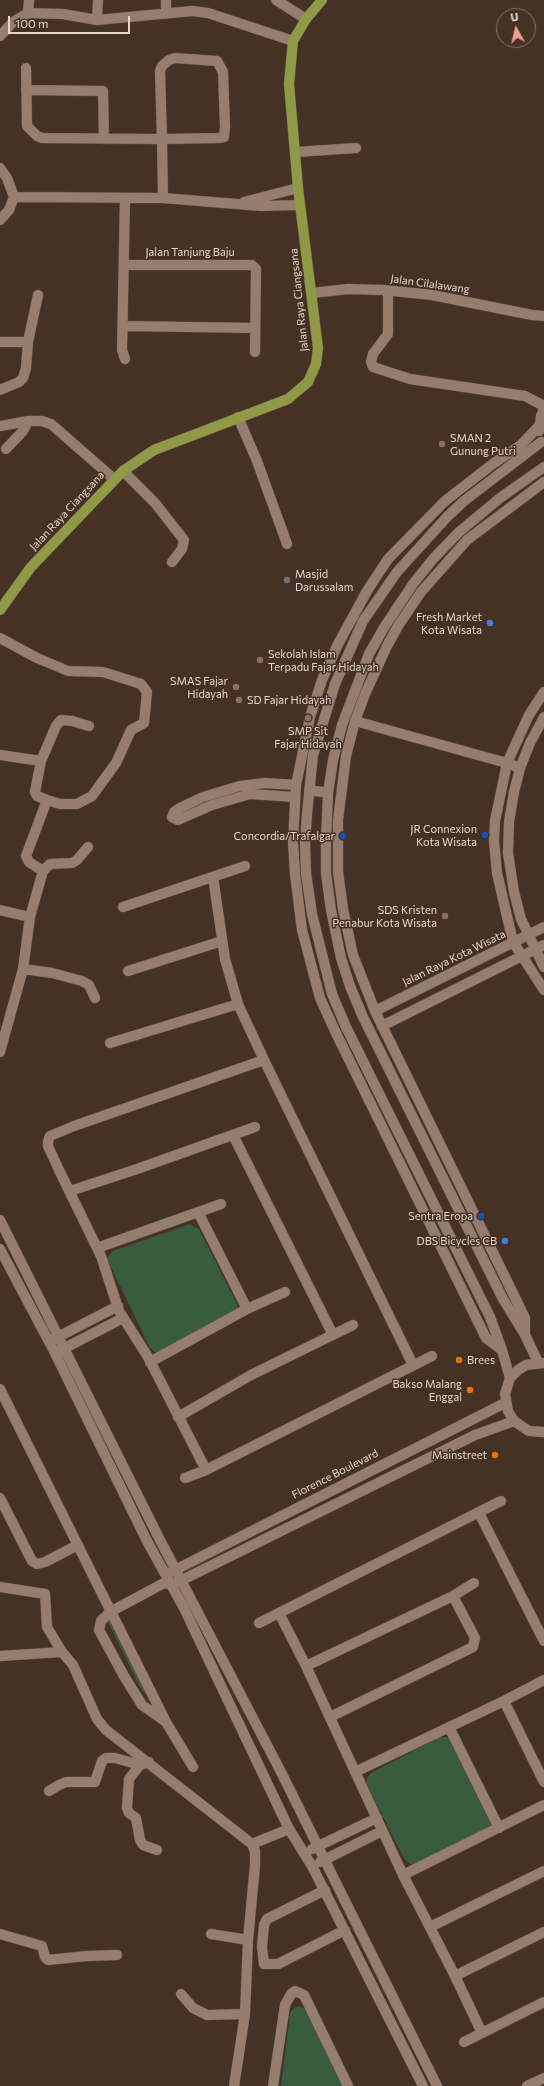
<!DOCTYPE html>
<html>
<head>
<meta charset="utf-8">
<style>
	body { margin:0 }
	#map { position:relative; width:544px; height:2086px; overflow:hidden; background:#453224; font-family:Commissioner,sans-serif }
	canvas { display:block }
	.north { position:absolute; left:496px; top:8px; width:40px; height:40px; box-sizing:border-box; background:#453224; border:1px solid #847468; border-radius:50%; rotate:352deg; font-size:11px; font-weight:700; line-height:16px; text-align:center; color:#e3d6ce }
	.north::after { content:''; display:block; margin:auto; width:14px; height:18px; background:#f59c94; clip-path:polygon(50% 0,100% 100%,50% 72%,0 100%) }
	.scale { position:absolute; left:8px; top:16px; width:122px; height:18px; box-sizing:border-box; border:2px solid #e3d6ce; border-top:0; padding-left:5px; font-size:12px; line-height:14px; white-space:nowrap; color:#e3d6ce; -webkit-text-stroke:3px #453224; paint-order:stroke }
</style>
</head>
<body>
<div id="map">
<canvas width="544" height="2086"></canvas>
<div class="north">U</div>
<div class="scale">100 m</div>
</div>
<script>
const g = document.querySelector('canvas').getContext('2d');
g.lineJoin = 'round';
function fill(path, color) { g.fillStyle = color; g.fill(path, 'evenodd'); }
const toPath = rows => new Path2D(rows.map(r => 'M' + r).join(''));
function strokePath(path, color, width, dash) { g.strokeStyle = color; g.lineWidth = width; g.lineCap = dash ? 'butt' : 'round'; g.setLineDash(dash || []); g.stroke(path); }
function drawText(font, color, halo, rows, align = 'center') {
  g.font = font + ' Commissioner,sans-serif'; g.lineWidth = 3; g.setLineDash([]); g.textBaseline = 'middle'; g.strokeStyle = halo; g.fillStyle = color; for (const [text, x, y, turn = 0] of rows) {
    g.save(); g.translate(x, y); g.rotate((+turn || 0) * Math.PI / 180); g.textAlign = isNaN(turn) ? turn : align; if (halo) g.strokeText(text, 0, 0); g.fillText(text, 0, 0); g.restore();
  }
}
fill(toPath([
	[190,1224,199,1229,238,1306,237,1313,160,1353,155,1352,150,1348,108,1261,108,1256,113,1251],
	[109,1616,154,1703,141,1689,108,1622],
	[440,1737,447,1737,453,1742,493,1825,415,1867,405,1860,366,1784,367,1778,371,1773],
	[299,2006,308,2011,345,2086,281,2086,290,2013,294,2008]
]), '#395c3f');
const minor = toPath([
	[276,0,306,19],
	[28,13,29,0],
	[166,14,166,0],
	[97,20,98,0],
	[0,36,13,22,28,13,63,14,97,20,192,11,208,13,293,41],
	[26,68,27,126,37,136,42,138,162,139,219,138,224,137,225,127,223,72,217,61,175,58,169,60,162,66,160,71,162,139,163,198],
	[26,90,103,91,104,139],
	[296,152,356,148],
	[0,168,7,178,14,197,9,210,0,220],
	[14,197,163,198,261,206,300,205],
	[244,202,298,188],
	[124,265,252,265,256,269,255,352],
	[388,291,388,334,373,354,371,362,373,367,410,379,525,396,544,406],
	[312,293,348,289,384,290,432,295,532,315,544,316],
	[124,326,255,328],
	[0,342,28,342],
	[125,359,122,350,125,198],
	[0,390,19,382,23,378,26,368,28,342,38,295],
	[238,417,257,461,287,544],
	[0,426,28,421],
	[539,431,541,416,544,409],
	[6,449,23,431,28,421,42,421,51,424,114,479],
	[123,471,155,503,184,540,182,549,172,562],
	[0,638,37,658,68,671,103,672,141,684,147,692,144,723,131,730,116,763,92,796,77,804,60,804,47,800,26,856,29,862,43,871,30,917,0,910],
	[544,692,529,715,507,763,495,821,494,841,497,873,513,942,544,990],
	[544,717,530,743,520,768,514,792,509,822,508,853,514,892,521,919,544,967],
	[355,721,507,763,520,768],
	[0,755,41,761,56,726,61,720,72,721,89,726],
	[41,761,35,792,37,796,47,800],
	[309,790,328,793],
	[295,797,250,794,212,805,178,820,172,817,174,812,180,808,203,797,240,786,265,783,296,785],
	[43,871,50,864,72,863,77,860,88,847],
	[213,877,225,959,238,1004,264,1060,413,1365],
	[123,907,245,866],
	[23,969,52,973,82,981,89,985,95,998],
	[128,971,222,941],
	[375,1011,544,927],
	[382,1026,544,945],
	[110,1043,238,1004],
	[0,1052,23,969,30,917],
	[233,1135,333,1335],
	[70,1191,137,1169,255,1127],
	[198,1212,247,1309],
	[0,1220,159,1538,281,1772,437,2086],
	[97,1248,221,1204],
	[0,1249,55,1353,147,1541,184,1608,289,1829,312,1866,423,2086],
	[525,1335,525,1318,375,1011,353,955,343,909,338,872,338,820,346,756,355,721,365,694,387,646,398,626,421,592,467,540,544,482],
	[54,1339,118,1306],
	[502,1350,486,1338,335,1031,320,998,302,930,295,874,293,842,296,785,310,717,322,680,337,646,367,591,388,559,445,501,494,463,521,445,539,426],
	[59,1351,123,1318],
	[150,1362,247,1309,285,1292],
	[538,1362,525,1335,503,1299,363,1017,350,986,341,958,331,910,326,873,326,841,328,793,333,760,342,725,369,654,385,626,413,584,433,559,459,532,500,498,544,467],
	[544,1363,526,1365,518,1370,510,1378,505,1394,508,1411,514,1421,529,1431,544,1432],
	[510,1378,502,1350,490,1317,346,1027,332,994,312,914,306,873,305,843,307,814,313,755,335,684,363,621,397,572,447,517,464,501,541,442],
	[0,1389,166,1722,193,1767],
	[178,1417,251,1375,353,1325],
	[206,1470,148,1357,119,1311,101,1256,59,1170,48,1146,48,1141,50,1136,74,1126,264,1060],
	[185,1478,206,1470,432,1356],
	[0,1498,32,1561,37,1564,45,1562,78,1545],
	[479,1513,544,1641],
	[171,1572,505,1403],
	[0,1587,45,1594,47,1627,62,1652,73,1665,97,1719,106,1730,252,1844,255,1851,255,1865,248,1940,245,2014,234,2086],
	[279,1613,306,1666,403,1875,455,1976,482,2033],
	[259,1623,501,1501],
	[0,1656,62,1652],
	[306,1666,453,1596,474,1583],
	[504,1701,544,1782],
	[330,1717,473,1647,475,1638,453,1596],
	[166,1722,142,1705,124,1676,99,1630,101,1621,110,1612,164,1583,172,1585,475,1435,514,1421],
	[449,1727,499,1828],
	[149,1762,140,1765,129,1779,127,1808,129,1813,136,1818,140,1840,143,1845,157,1850],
	[355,1772,504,1701,544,1680],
	[49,1791,59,1785,66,1782,95,1782,102,1761,106,1758,115,1758,140,1765],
	[252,1844,289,1829],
	[312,1849,377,1818],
	[320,1862,382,1831],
	[403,1875,544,1805],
	[325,1890,267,1919,264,1925,262,1947,264,1964,278,1964,345,1930],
	[430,1927,544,1871],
	[0,1934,42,1946,45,1957,48,1960,87,1956,117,1955],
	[211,1934,248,1940],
	[455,1976,544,1932],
	[181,1994,193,2008,207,2015,245,2014],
	[464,2042,544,2002],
	[273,2086,285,2005,291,1994,295,1991,304,1995,348,2086],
	[527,2086,544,2078]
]);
const major = toPath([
	[0,610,31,567,123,471,154,450,288,399,308,382,316,364,318,348,298,188,289,84,293,41,306,19,322,0]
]);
strokePath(minor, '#5f4e42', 11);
strokePath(major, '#5f4e42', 11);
strokePath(minor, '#957e6e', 10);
strokePath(major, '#909a46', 10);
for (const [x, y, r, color] of [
	[442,444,4,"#8d6e63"],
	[287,580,4,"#6b7280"],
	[490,623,4,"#3f7fe0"],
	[260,660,4,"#8d6e63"],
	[236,687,4,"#8d6e63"],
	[239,700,4,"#8d6e63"],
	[308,718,4,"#8d6e63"],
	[485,835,4,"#1a4fb4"],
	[343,836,4,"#1a4fb4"],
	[445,916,4,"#8d6e63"],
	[481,1216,4,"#1a4fb4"],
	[505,1241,4,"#3f7fe0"],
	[459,1360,4,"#e8710a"],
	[470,1390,4,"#e8710a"],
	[495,1455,4,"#e8710a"]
]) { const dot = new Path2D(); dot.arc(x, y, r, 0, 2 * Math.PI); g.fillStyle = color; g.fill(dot); strokePath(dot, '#453224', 1.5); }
drawText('11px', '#e3d6ce', '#453224', [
	["Jalan Tanjung Baju",190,252],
	["Jalan Cilalawang",430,284,8],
	["Jalan Raya Ciangsana",299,300,-96],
	["Jalan Raya Ciangsana",67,511,-47],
	["Jalan Raya Kota Wisata",454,958,-26],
	["Florence Boulevard",335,1474,-27]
]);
drawText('11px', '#e3d6ce', '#453224', [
	["SMAN 2",450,438,"left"],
	["Gunung Putri",450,451,"left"],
	["Masjid",295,574,"left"],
	["Darussalam",295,587,"left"],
	["Fresh Market",482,617],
	["Kota Wisata",482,630],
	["Sekolah Islam",268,654,"left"],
	["Terpadu Fajar Hidayah",268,667,"left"],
	["SMAS Fajar",228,681],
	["Hidayah",228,694],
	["SD Fajar Hidayah",247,700,"left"],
	["SMP Sit",308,731,"center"],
	["Fajar Hidayah",308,744,"center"],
	["JR Connexion",477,829],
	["Kota Wisata",477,842],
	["Concordia/Trafalgar",335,836],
	["SDS Kristen",437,910],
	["Penabur Kota Wisata",437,923],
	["Sentra Eropa",473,1216],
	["DBS Bicycles CB",497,1241],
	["Brees",467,1360,"left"],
	["Bakso Malang",462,1384],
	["Enggal",462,1397],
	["Mainstreet",487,1455]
], 'right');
</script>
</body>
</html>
